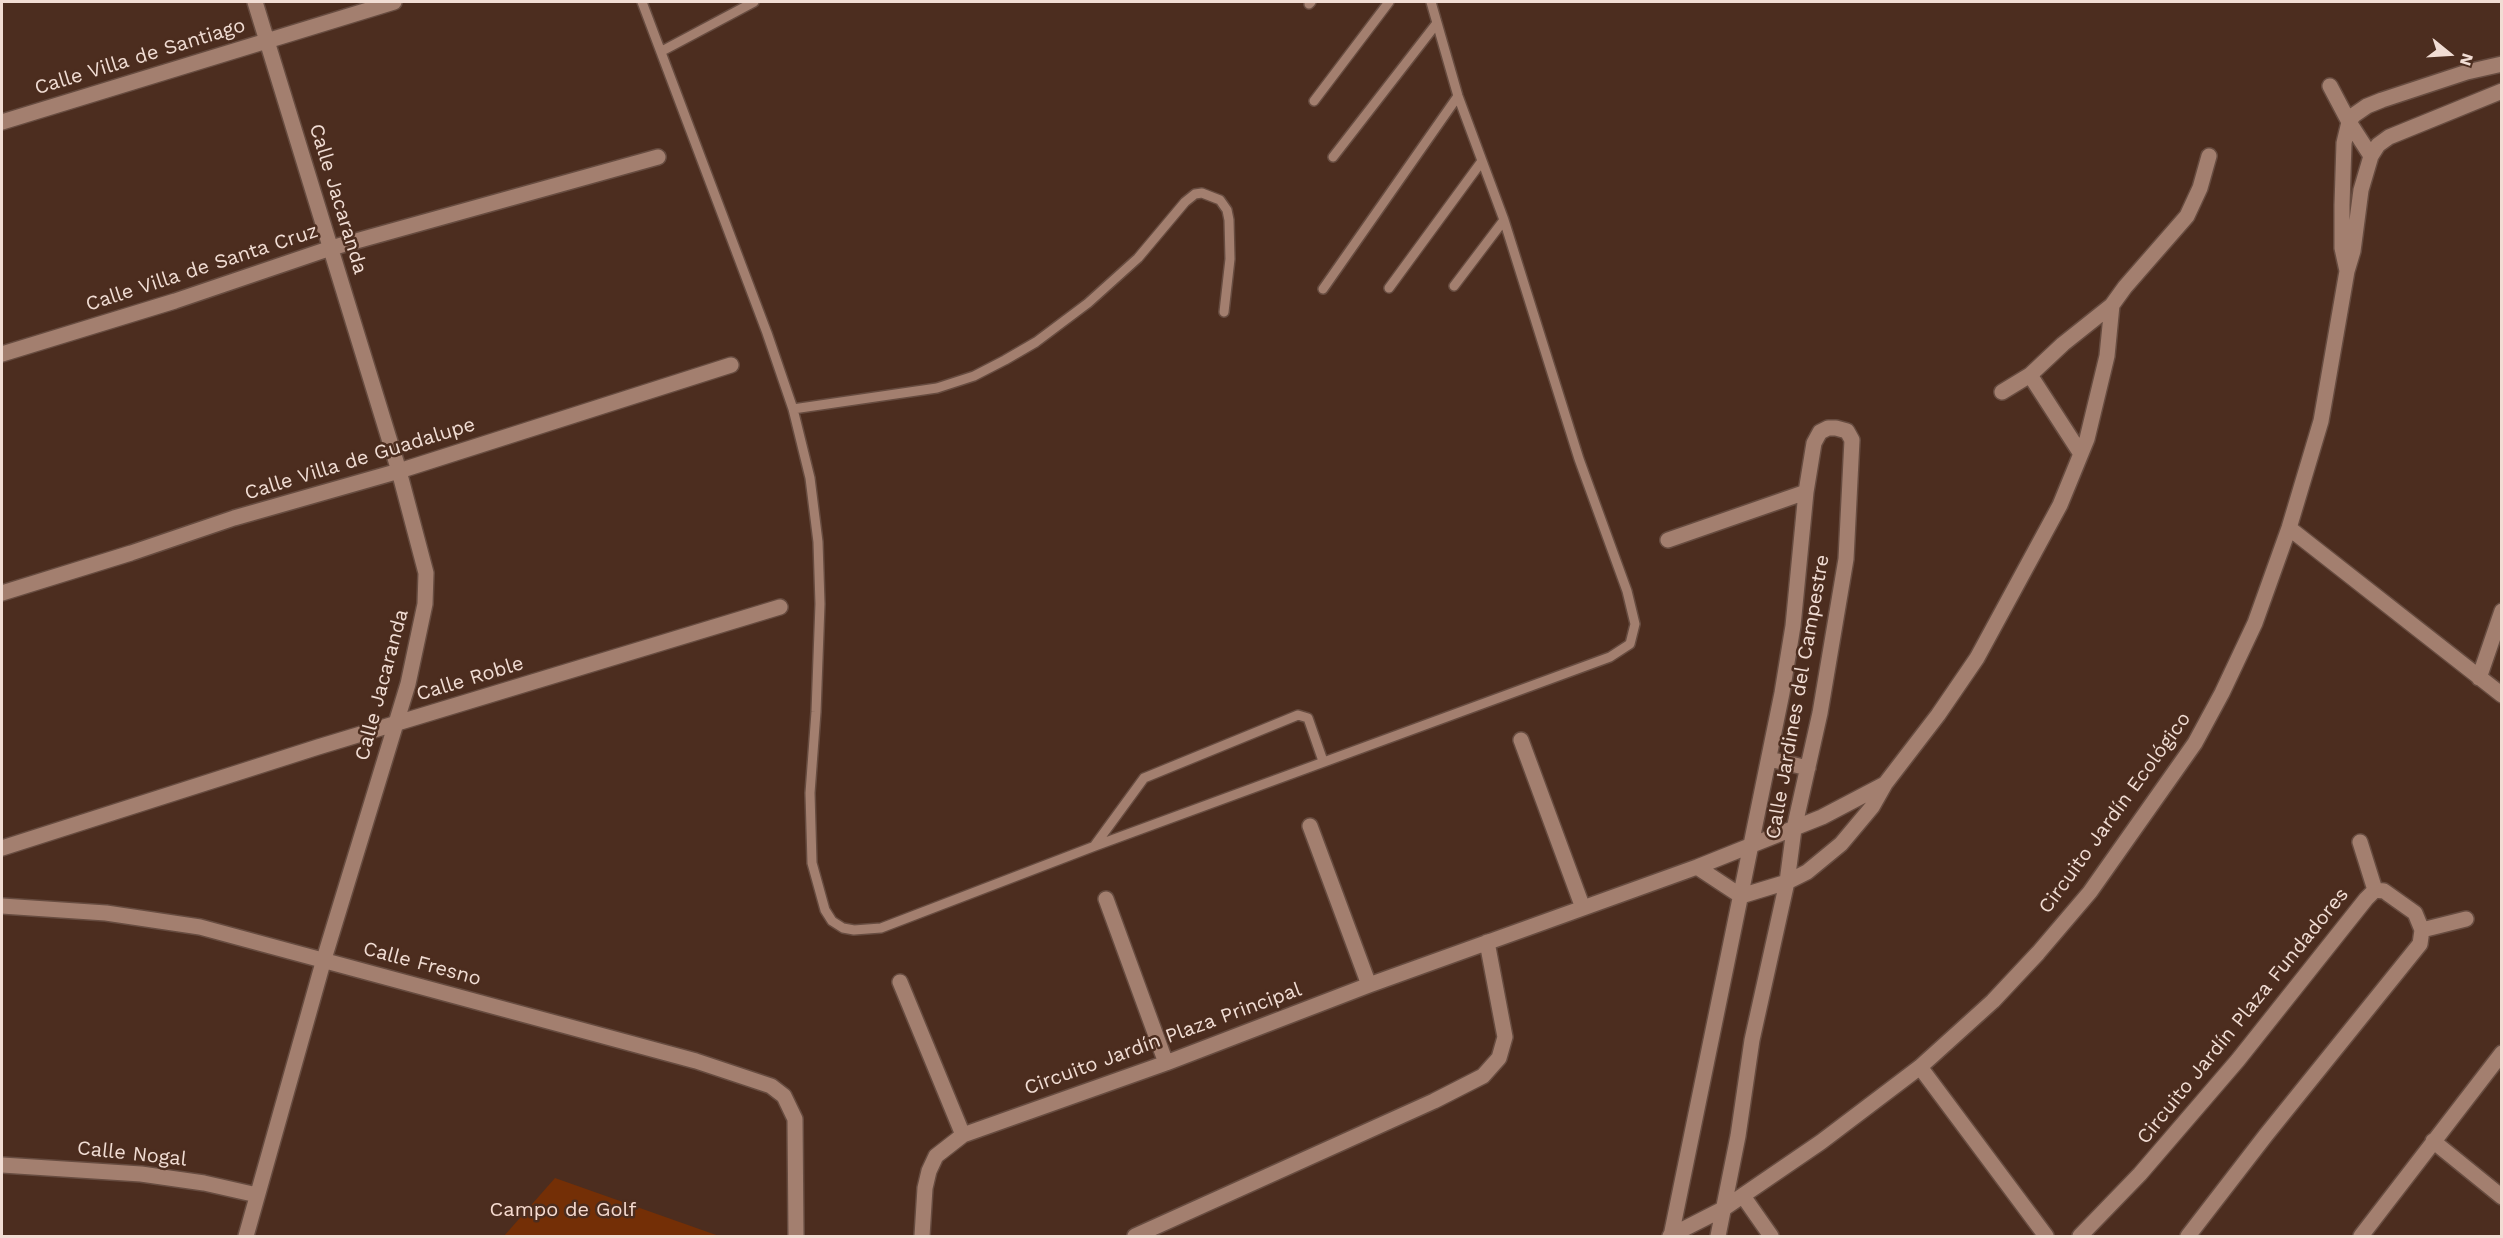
<!DOCTYPE html>
<html>
<head>
<meta charset="utf-8">
<style>
  body { margin:0 }
  #map { position:relative; width:2503px; height:1238px; overflow:hidden; background:#4c2d1f; font-family:"Work Sans",sans-serif }
  canvas { display:block }
  .frame { position:absolute; inset:0; border:3px solid #f1ddd4; pointer-events:none }
  .north { position:absolute; left:2419px; top:24px; width:60px; height:60px; -webkit-text-stroke:4px #4c2d1f; paint-order:stroke; rotate:108deg; font-size:16px; font-weight:700; line-height:24px; text-align:center; color:#f1ddd4 }
  .north::after { content:''; display:block; margin:auto; width:21px; height:27px; background:#f1ddd4; clip-path:polygon(50% 0,100% 100%,50% 72%,0 100%) }
</style>
</head>
<body>
<div id="map">
<canvas width="2503" height="1238"></canvas>
<div class="frame"></div>
<div class="north">N</div>
</div>
<script>
const context = document.querySelector('canvas').getContext('2d');
context.lineJoin = 'round';
function fill(path, color) {
  context.fillStyle = color;
  context.fill(path, 'evenodd');
}
function poly(rows) {
  const path = new Path2D();
  for (const r of rows) {
    path.moveTo(r[0], r[1]);
    for (let i = 2; i < r.length; i += 2) path.lineTo(r[i], r[i + 1]);
  }
  return path;
}
function stroke(path, color, width, dash) {
  context.strokeStyle = color;
  context.lineWidth = width;
  context.lineCap = dash ? 'butt' : 'round';
  context.setLineDash(dash || []);
  context.stroke(path);
}
function label(font, color, halo, rows, align = 'center') {
  context.font = font + ' "Work Sans",sans-serif';
  context.lineWidth = 5;
  context.setLineDash([]);
  context.textBaseline = 'middle';
  context.strokeStyle = halo;
  context.fillStyle = color;
  for (const [text, x, y, turn = 0] of rows) {
    context.save();
    context.translate(x, y);
    context.rotate((+turn || 0) * Math.PI / 180);
    context.textAlign = isNaN(turn) ? turn : align;
    if (halo) context.strokeText(text, 0, 0);
    context.fillText(text, 0, 0);
    context.restore();
  }
}
fill(poly([
  [555,1178,719,1236,504,1236]
]), '#742f06');
const lane = poly([
  [642,2,767,333,793,409,810,478,818,542,820,604,816,712,810,793,812,863,825,910,832,921,843,928,854,930,881,928,1095,846,1610,657,1630,644,1635,624,1627,591,1579,459,1504,220,1458,96,1431,2],
  [1309,4,1311,2],
  [662,51,754,2],
  [1314,101,1389,2],
  [1333,157,1437,23],
  [1454,286,1504,220],
  [1389,288,1482,161],
  [1323,289,1458,96],
  [793,409,937,388,974,376,1005,360,1036,342,1088,303,1138,258,1185,202,1195,194,1202,193,1220,200,1227,210,1229,220,1230,259,1224,312],
  [1095,845,1144,778,1298,715,1308,718,1323,761]
]);
const street = poly([
  [2330,86,2349,122,2371,156],
  [2,122,394,2],
  [2347,271,2342,248,2342,205,2344,143,2349,122,2354,115,2367,106,2382,100,2467,72,2502,64],
  [2,354,175,301,331,248,658,157],
  [2030,375,2081,454],
  [2002,392,2030,375,2063,344,2112,305,2125,287,2187,216,2200,188,2209,156],
  [2289,528,2502,695],
  [1668,540,1806,492],
  [2,593,131,553,234,518,399,471,731,365],
  [2479,678,2502,611],
  [1521,740,1583,908],
  [1769,759,1808,768],
  [1310,826,1369,985],
  [2360,842,2375,890],
  [2,848,318,747,780,607],
  [1697,867,1741,896,1787,882,1807,872,1841,844,1872,807,1885,784,1938,715,1977,658,2060,505,2087,439,2107,356,2112,305],
  [1106,899,1166,1063],
  [2,906,106,913,200,927,696,1061,771,1086,784,1096,795,1119,796,1236],
  [2422,930,2466,919],
  [900,982,963,1135],
  [1920,1067,2046,1236],
  [2433,1141,2502,1197],
  [2,1165,141,1174,204,1183,257,1195],
  [1743,1196,1771,1236],
  [246,1236,324,959,408,684,425,604,426,573,399,471,255,2],
  [922,1236,925,1188,929,1171,936,1156,963,1135,1166,1063,1369,985,1697,867,1822,817,1885,784],
  [1135,1236,1434,1101,1483,1076,1499,1058,1505,1037,1487,942],
  [1670,1236,1723,1209,1821,1142,1920,1067,1993,1001,2038,953,2090,892,2195,743,2222,693,2255,623,2289,528,2321,421,2347,271,2353,251,2361,190,2371,156,2378,145,2389,137,2502,91],
  [1671,1236,1782,693,1793,626,1806,492,1814,443,1820,432,1828,428,1836,428,1847,431,1852,440,1846,559,1820,713,1794,829,1787,882,1752,1040,1738,1136,1718,1236],
  [2080,1236,2140,1174,2238,1060,2366,899,2375,890,2384,891,2415,913,2422,930,2420,944,2266,1135,2188,1236],
  [2361,1236,2502,1053]
]);
stroke(lane, '#674c40', 12);
stroke(street, '#674c40', 18);
stroke(lane, '#a37f6f', 9);
stroke(street, '#a37f6f', 15);
label('20px', '#f1ddd4', '#4c2d1f', [
  ["Calle Villa de Santiago",140,57,-17],
  ["Calle Jacaranda",338,199,73],
  ["Calle Villa de Santa Cruz",202,268,-18],
  ["Calle Villa de Guadalupe",360,459,-17],
  ["Calle Roble",470,679,-17],
  ["Calle Jacaranda",382,685,-75],
  ["Calle Jardines del Campestre",1798,697,-80],
  ["Circuito Jardín Ecológico",2115,813,-54],
  ["Calle Fresno",422,964,15],
  ["Circuito Jardín Plaza Fundadores",2243,1016,-51],
  ["Circuito Jardín Plaza Principal",1163,1039,-20],
  ["Calle Nogal",132,1154,6]
]);
label('20px', '#f6dbd0', '#4c2d1f', [
  ["Campo de Golf",563,1210]
]);
</script>
</body>
</html>
